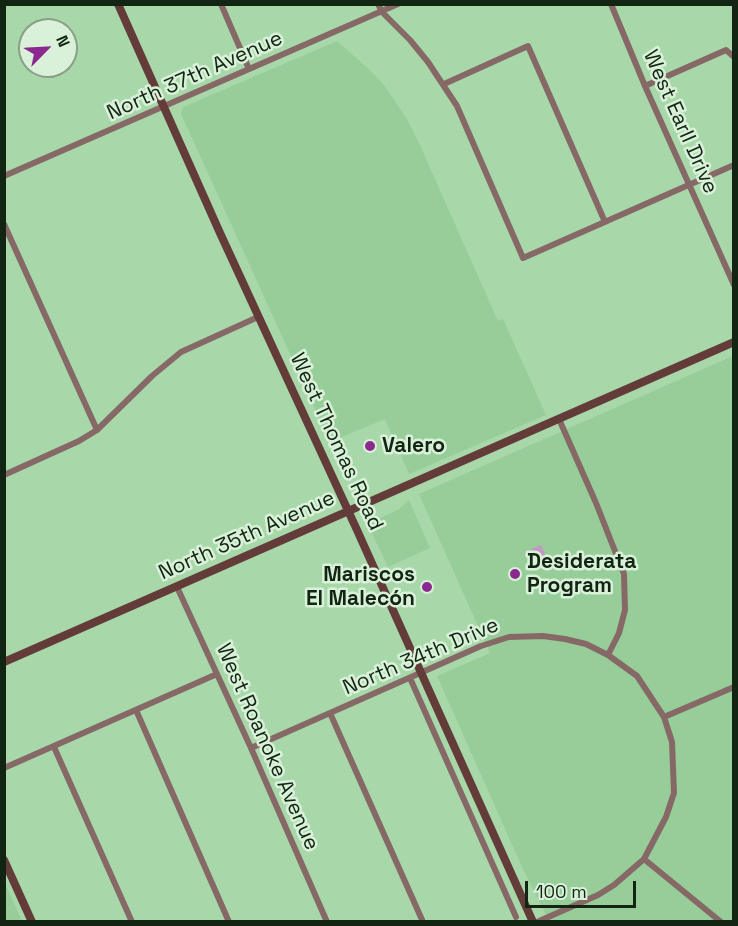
<!DOCTYPE html>
<html>
<head>
<meta charset="utf-8">
<style>
  body { margin:0 }
  #map { position:relative; width:738px; height:926px; overflow:hidden; background:#a8d8a9; font-family:"Space Grotesk",sans-serif }
  canvas { display:block }
  .frame { position:absolute; inset:0; border:6px solid #122513; pointer-events:none }
  .north { position:absolute; left:18px; top:18px; width:60px; height:60px; box-sizing:border-box; background:#d9f1d9; border:2px solid #899f8a; border-radius:50%; rotate:66deg; font-size:16px; font-weight:700; line-height:24px; text-align:center; color:#122513 }
  .north::after { content:''; display:block; margin:auto; width:21px; height:27px; background:#8b2991; clip-path:polygon(50% 0,100% 100%,50% 72%,0 100%) }
  .scale { position:absolute; left:525px; top:881px; width:111px; height:27px; box-sizing:border-box; border:3px solid #122513; border-top:0; padding-left:8px; font-size:18px; line-height:21px; white-space:nowrap; color:#122513; -webkit-text-stroke:4px #d9f1d9; paint-order:stroke }
</style>
</head>
<body>
<div id="map">
<canvas width="738" height="926"></canvas>
<div class="frame"></div>
<div class="north">N</div>
<div class="scale">100 m</div>
</div>
<script>
const context = document.querySelector('canvas').getContext('2d');
context.lineJoin = 'round';
function fill(path, color) {
  context.fillStyle = color;
  context.fill(path, 'evenodd');
}
function poly(rows) {
  const path = new Path2D();
  for (const r of rows) {
    path.moveTo(r[0], r[1]);
    for (let i = 2; i < r.length; i += 2) path.lineTo(r[i], r[i + 1]);
  }
  return path;
}
function stroke(path, color, width, dash) {
  context.strokeStyle = color;
  context.lineWidth = width;
  context.lineCap = dash ? 'butt' : 'round';
  context.setLineDash(dash || []);
  context.stroke(path);
}
function label(font, color, halo, rows, align = 'center') {
  context.font = font + ' "Space Grotesk",sans-serif';
  context.lineWidth = 5;
  context.setLineDash([]);
  context.textBaseline = 'middle';
  context.strokeStyle = halo;
  context.fillStyle = color;
  for (const [text, x, y, turn = 0] of rows) {
    context.save();
    context.translate(x, y);
    context.rotate((+turn || 0) * Math.PI / 180);
    context.textAlign = isNaN(turn) ? turn : align;
    if (halo) context.strokeText(text, 0, 0);
    context.fillText(text, 0, 0);
    context.restore();
  }
}
fill(poly([
  [337,41,372,72,384,85,407,119,419,143,498,321,503,319,546,415,409,474,385,419,330,442,181,114,183,107],
  [733,356,733,921,549,921,522,867,437,676,490,653,419,494],
  [409,500,430,548,388,567,371,531,372,522,399,509],
  [5,883,22,921,5,921]
]), '#97cd99');
fill(poly([
  [541,545,547,558,531,565,525,552]
]), '#c297c4');
stroke(poly([
  [221,4,249,69],
  [378,4,382,12,410,40,428,62,457,106,523,258,734,165],
  [611,4,645,86,734,285],
  [444,84,528,46,605,222],
  [645,86,726,50,734,57],
  [4,176,398,4],
  [4,224,97,430],
  [559,419,596,503,624,574,625,610,619,633,608,655],
  [4,475,79,441,97,430,152,376,181,352,258,317],
  [177,587,251,748,327,922],
  [410,678,516,917],
  [136,710,229,922],
  [330,713,423,922],
  [664,717,734,687],
  [54,747,132,922],
  [251,748,481,646,509,637,543,636,565,639,586,644,608,655,637,676,664,717,672,742,674,793,666,817,644,859,614,885,598,895,537,922],
  [4,768,217,674],
  [644,859,721,922]
]), '#866966', 6);
stroke(poly([
  [118,4,220,233,357,530,533,922],
  [4,662,734,342],
  [4,860,32,922]
]), '#633c39', 8);
for (const [x, y, r, color] of [
  [370,446,6,"#8b2991"],
  [515,574,6,"#8b2991"],
  [427,587,6,"#8b2991"]
]) {
  const dot = new Path2D();
  dot.arc(x, y, r, 0, 2 * Math.PI);
  context.fillStyle = color;
  context.fill(dot);
  stroke(dot, '#d9f1d9', 2);
}
label('21px', '#122513', '#d9f1d9', [
  ["North 37th Avenue",195,76,-24],
  ["West Earll Drive",680,122,66],
  ["West Thomas Road",336,442,65],
  ["North 35th Avenue",247,536,-24],
  ["North 34th Drive",421,657,-23],
  ["West Roanoke Avenue",267,747,66]
]);
label('bold 21px', '#122513', '#d9f1d9', [
  ["Valero",382,446],
  ["Desiderata",527,562],
  ["Program",527,586],
  ["Mariscos",415,575,"right"],
  ["El Malecón",415,599,"right"]
], 'left');
</script>
</body>
</html>
